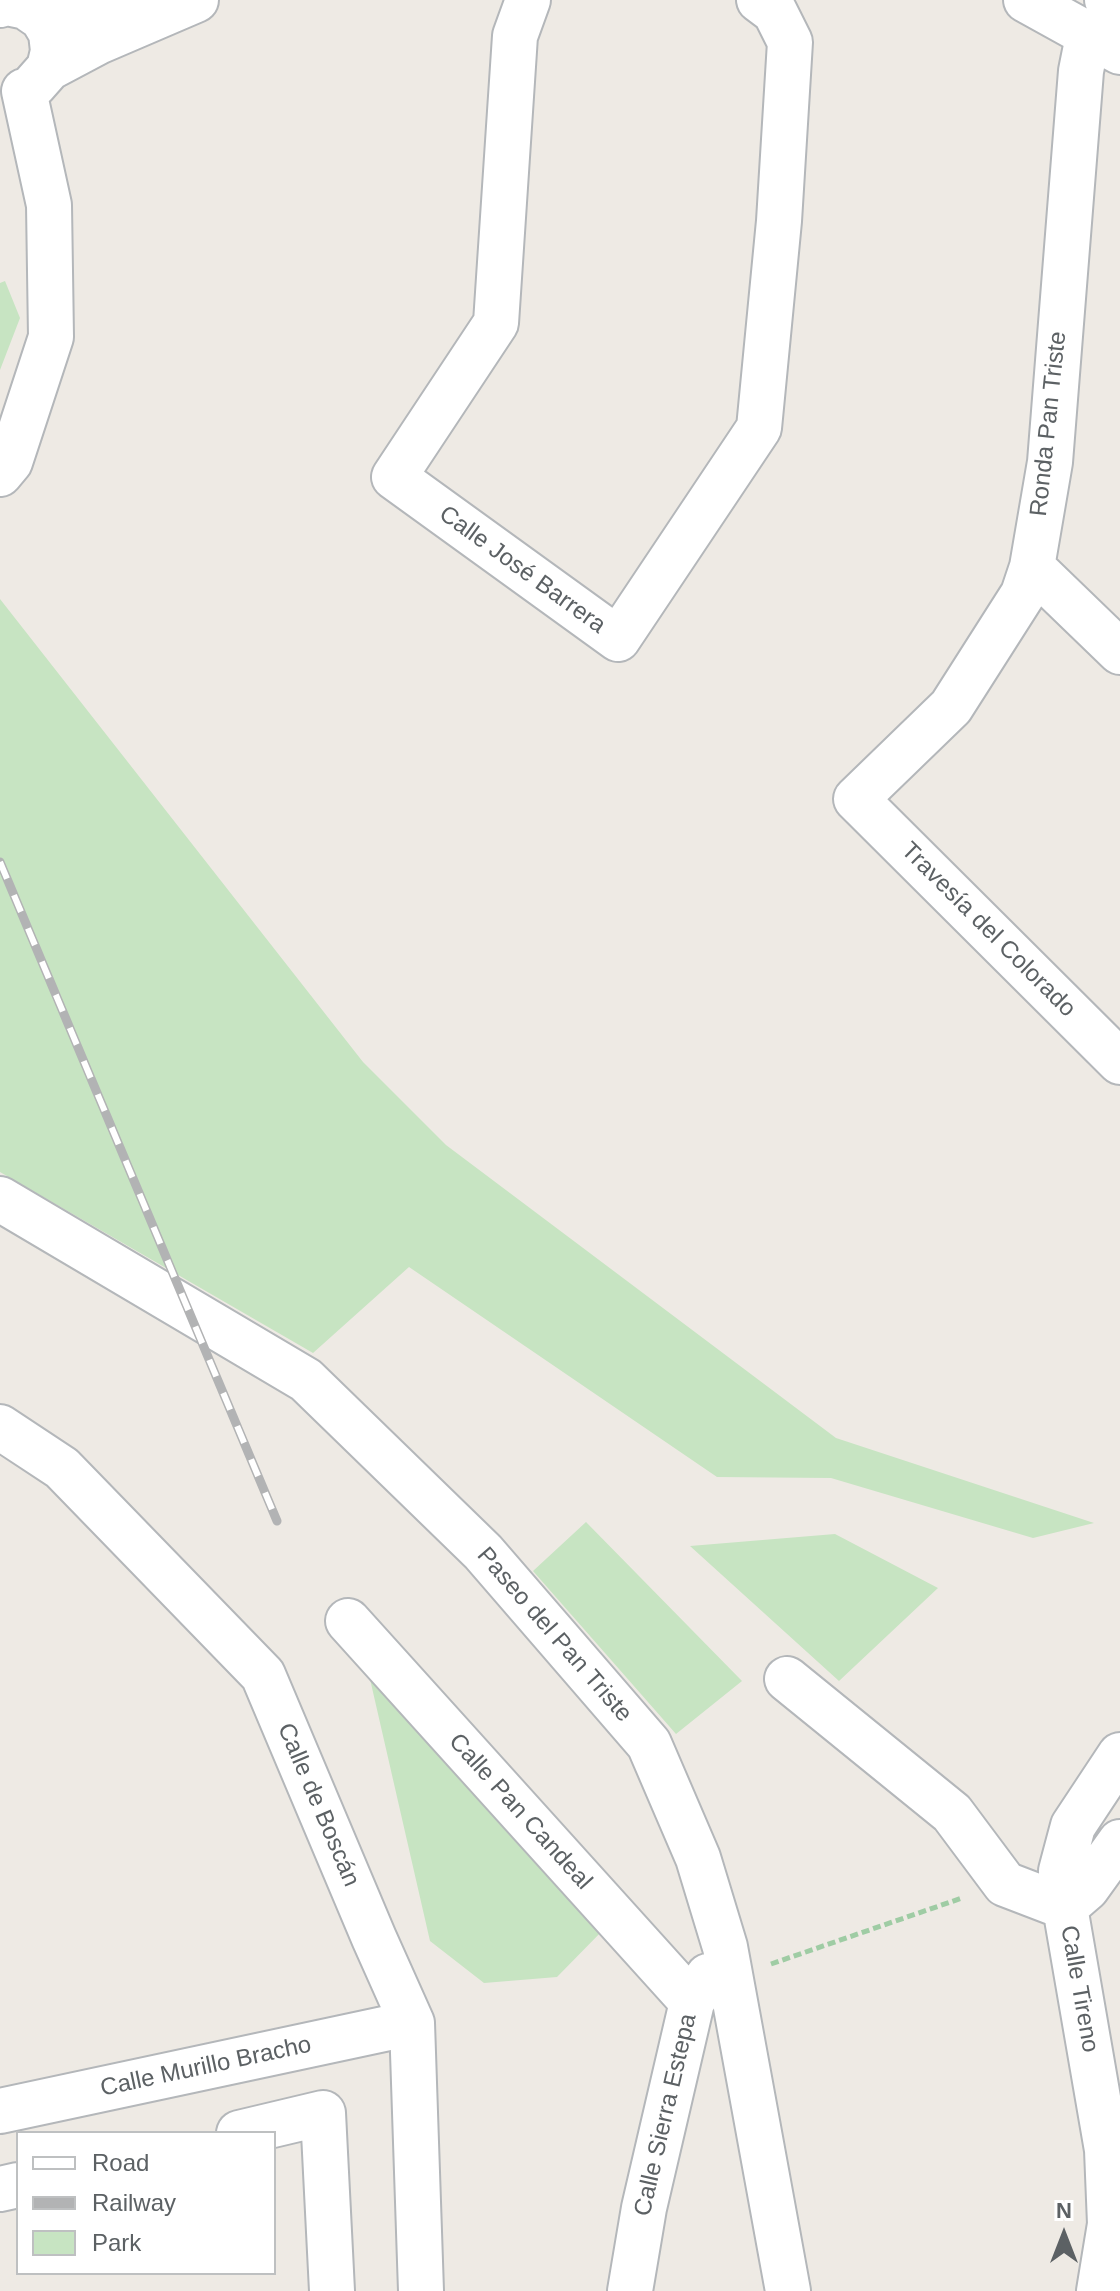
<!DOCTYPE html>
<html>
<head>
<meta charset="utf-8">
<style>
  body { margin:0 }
  #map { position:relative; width:1120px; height:2291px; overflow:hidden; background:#eeeae4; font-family:Arial,sans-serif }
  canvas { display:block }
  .legend { position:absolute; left:16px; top:2131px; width:260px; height:144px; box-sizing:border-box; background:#fff; border:2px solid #bec0c1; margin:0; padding:10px 14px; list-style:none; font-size:24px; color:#5c6164 }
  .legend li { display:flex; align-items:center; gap:16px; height:40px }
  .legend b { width:40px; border:2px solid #bec0c1 }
  .north { position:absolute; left:1024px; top:2195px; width:80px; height:80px; -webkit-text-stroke:6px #fff; paint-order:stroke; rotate:0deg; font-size:22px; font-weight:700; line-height:32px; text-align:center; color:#5c6164 }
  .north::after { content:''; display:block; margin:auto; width:28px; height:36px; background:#5c6164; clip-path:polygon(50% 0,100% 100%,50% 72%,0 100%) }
</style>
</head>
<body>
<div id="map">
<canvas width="1120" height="2291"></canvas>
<ul class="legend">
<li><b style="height:10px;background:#fff"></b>Road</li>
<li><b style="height:10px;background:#b2b3b4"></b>Railway</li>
<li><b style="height:22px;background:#c7e4c2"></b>Park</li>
</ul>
<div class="north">N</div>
</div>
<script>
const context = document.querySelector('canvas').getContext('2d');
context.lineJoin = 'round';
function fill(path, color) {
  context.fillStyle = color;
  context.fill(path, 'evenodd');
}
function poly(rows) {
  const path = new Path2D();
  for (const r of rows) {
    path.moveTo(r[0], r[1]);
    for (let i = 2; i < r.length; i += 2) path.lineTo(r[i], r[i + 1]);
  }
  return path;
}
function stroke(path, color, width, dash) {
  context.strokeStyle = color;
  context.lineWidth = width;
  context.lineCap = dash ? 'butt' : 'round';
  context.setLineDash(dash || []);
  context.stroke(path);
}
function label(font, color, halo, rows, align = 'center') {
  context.font = font + ' Arial,sans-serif';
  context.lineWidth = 6;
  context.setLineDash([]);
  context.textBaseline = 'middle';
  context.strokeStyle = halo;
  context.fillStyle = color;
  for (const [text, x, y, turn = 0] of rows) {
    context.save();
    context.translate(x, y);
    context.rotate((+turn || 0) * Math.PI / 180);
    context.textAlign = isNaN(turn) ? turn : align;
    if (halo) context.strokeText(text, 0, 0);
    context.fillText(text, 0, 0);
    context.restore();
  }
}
fill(poly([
  [5,281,20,318,0,370,0,283],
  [0,599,363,1062,446,1145,836,1438,1094,1523,1033,1538,831,1478,717,1477,409,1267,313,1353,0,1172],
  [586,1522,742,1681,676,1734,533,1571],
  [835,1534,938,1588,839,1681,690,1546],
  [370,1679,607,1926,557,1977,484,1983,430,1941]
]), '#c7e4c2');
const minor = poly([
  [528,0,515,36,496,323,394,477,618,639,759,428,779,221,790,42,775,12,759,0],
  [1026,0,1120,52],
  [1107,0,1120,7],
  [0,5,7,3,26,7,42,18,51,33,53,51,49,68,34,85],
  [42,18,94,13,124,0],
  [1088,36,1081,71,1050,462,1032,567,1023,594,951,707,856,799,1120,1062],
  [49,68,98,42,196,0],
  [0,474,10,462,51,337,49,205,24,91],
  [1032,567,1120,652],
  [0,1199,306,1380,483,1552,649,1744,698,1858,725,1947,788,2291],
  [0,1427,62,1468,263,1675,374,1938,412,2023,421,2291],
  [348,1621,692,2002],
  [787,1679,952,1813,1005,1884,1065,1907],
  [1065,1907,1087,1888,1120,1842],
  [0,2111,412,2023],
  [239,2133,323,2113,332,2291],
  [0,2189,18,2185],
  [630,2291,644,2208,692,2002,708,1976],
  [1099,2291,1110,2224,1107,2150,1065,1907,1061,1871,1073,1826,1120,1755]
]);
stroke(minor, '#b4b7ba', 48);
stroke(poly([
  [771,1964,962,1898]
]), '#9fcca4', 5, [8, 4]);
stroke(minor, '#fff', 44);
const rail = poly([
  [0,862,277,1521]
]);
stroke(rail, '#b2b3b4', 9);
stroke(rail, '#fff', 6, [18]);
label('24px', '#5c6164', '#fff', [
  ["Ronda Pan Triste",1049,424,-84],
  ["Calle José Barrera",522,570,36],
  ["Travesía del Colorado",988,930,45],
  ["Paseo del Pan Triste",554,1635,49],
  ["Calle de Boscán",318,1805,67],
  ["Calle Pan Candeal",520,1812,48],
  ["Calle Tireno",1079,1989,80],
  ["Calle Murillo Bracho",206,2067,-12],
  ["Calle Sierra Estepa",666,2115,-77]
]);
</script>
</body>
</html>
